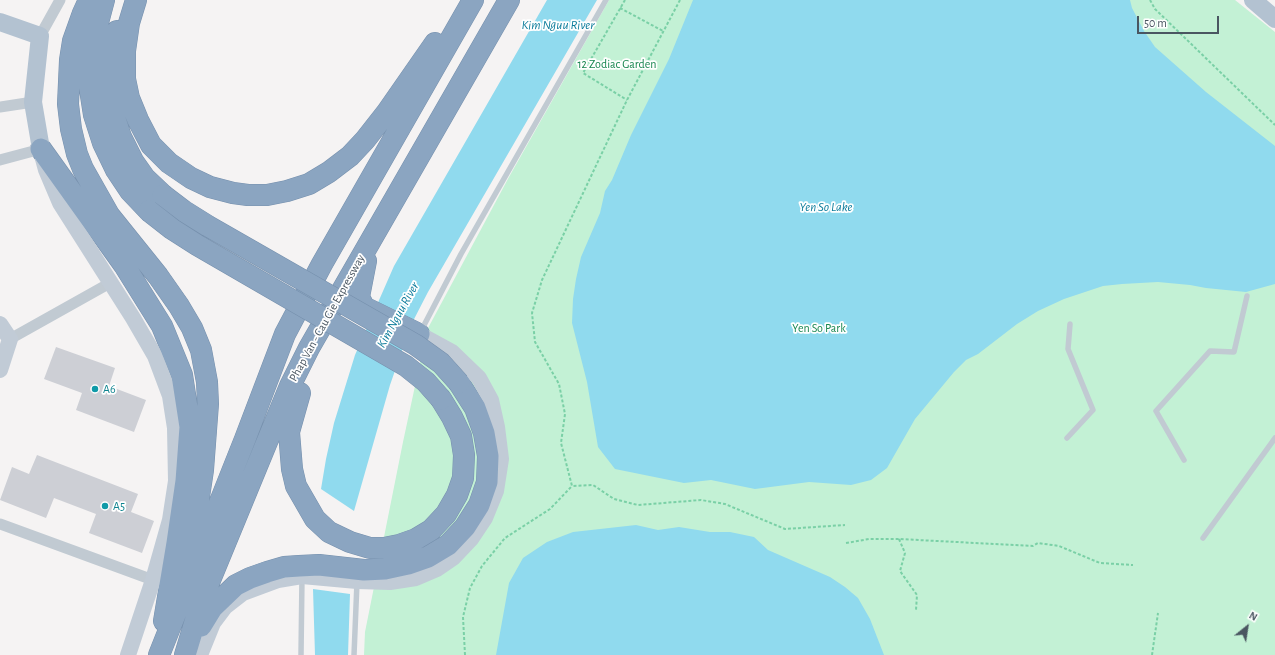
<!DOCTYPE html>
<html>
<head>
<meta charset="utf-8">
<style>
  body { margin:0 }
  #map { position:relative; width:1275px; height:655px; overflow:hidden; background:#f5f3f3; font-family:"Alegreya Sans",sans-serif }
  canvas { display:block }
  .north { position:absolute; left:1227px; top:607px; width:40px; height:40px; -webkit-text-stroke:3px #fff; paint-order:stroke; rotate:30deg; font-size:11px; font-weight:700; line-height:16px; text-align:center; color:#4a5661 }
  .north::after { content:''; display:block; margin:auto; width:14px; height:18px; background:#4a5661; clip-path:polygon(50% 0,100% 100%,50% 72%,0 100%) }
  .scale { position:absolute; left:1137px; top:16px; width:82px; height:18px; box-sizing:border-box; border:2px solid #4a5661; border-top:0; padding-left:5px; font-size:12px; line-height:14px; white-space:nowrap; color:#4a5661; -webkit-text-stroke:3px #fff; paint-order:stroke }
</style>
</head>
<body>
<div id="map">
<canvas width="1275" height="655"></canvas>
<div class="north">N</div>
<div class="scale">50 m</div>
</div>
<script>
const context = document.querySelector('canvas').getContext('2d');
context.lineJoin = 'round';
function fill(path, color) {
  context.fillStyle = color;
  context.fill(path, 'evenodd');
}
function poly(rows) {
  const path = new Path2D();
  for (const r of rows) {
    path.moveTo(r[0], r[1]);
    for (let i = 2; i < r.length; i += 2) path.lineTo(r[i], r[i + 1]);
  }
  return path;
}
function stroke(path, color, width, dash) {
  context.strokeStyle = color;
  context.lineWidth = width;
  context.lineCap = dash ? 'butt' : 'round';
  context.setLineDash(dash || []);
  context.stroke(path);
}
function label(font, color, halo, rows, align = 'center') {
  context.font = font + ' "Alegreya Sans",sans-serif';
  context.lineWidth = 3.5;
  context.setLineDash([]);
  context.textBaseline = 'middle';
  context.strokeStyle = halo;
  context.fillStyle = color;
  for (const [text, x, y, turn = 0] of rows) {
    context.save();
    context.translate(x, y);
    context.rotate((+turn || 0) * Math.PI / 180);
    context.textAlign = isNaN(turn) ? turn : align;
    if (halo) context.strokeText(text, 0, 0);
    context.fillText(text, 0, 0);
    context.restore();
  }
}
fill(poly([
  [609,0,1235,0,1275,32,1275,655,364,655,365,632,403,442,427,330,509,177]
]), '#c3f1d5');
fill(poly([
  [547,0,597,0,428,292,411,325,390,385,354,511,321,489,326,459,334,423,355,355,394,266],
  [693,0,1130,0,1132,8,1144,31,1155,47,1206,92,1275,146,1275,284,1246,292,1206,288,1190,285,1158,282,1122,284,1103,286,1064,299,1038,311,1017,324,978,354,966,360,954,372,915,419,887,468,871,480,851,485,809,482,755,489,711,480,684,483,615,469,598,447,587,382,572,323,573,299,576,279,581,257,600,213,605,191,612,180,631,135,669,59],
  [636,525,658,530,679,527,710,532,730,532,754,537,768,550,830,577,845,587,858,598,870,619,884,655,496,655,509,583,523,558,547,542,573,532],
  [313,589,350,594,348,655,315,655]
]), '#90daee');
fill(poly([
  [56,347,115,368,109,386,146,400,134,432,76,410,82,393,44,379],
  [37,455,138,494,131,512,154,521,142,553,89,533,96,514,54,498,46,518,0,500,12,467,29,474]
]), '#cdcfd5');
const highway = poly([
  [89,0,83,13,73,41,70,60,68,104,71,129,77,154,83,169,109,215,158,276,179,306,192,328,201,350,207,382,208,404,203,470,197,510,181,569],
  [104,0,95,34,91,57,89,83,94,115,103,143,116,170,130,191,149,211],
  [136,0,129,23,125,51,125,79,129,98,138,120,151,145,169,163,191,178,210,187,233,193,248,195,267,195,287,191,309,184,329,172,350,156,365,140,387,112,435,43],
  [117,31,109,63,109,84,113,113,121,137,133,161,145,178,163,195],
  [41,149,124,265,162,326,182,375,190,427,186,481,177,543,164,621],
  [366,261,359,297,364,307,419,334],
  [300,393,289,432,292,469,296,486,315,519,329,532,350,542,370,548,384,548,399,545,416,539,431,530,446,514,457,495,463,478,464,455,461,436,452,417,441,399],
  [201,626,212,608,236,585,250,578,267,572,284,567,299,566,319,565,364,570,385,569,408,564,428,557,448,545,465,527,479,505,487,482,488,456,484,433,475,408,459,383],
  [159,655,245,439,285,334,322,264,473,0],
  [185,655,201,602,290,386,309,348,509,0]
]);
stroke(highway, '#7690ad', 22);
stroke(poly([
  [625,0,583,73,627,100],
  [680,0,627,100,542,280,532,313,535,342,559,384,565,414,561,443,572,486,593,485,614,499,638,505,701,500,725,504,785,529,845,525],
  [1150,0,1155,9,1275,125],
  [620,8,663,31],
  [899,539,905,553,900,571,917,595,916,610],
  [846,543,869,539,899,539,1033,546,1038,543,1059,546,1100,563,1133,565],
  [465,655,463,617,470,588,482,566,505,538,550,509,572,486],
  [1152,655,1158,613]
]), '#7ad0a6', 2, [3, 2]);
stroke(poly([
  [421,331,461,254,606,0],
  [1067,438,1093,410,1068,349,1070,324],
  [1184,460,1156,411,1210,351,1234,352,1247,296],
  [1203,538,1275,438],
  [301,655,302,577],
  [354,655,357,582]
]), '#c1cad2', 5.5);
stroke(poly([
  [40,36,60,0],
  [0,107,33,102],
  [0,160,41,149],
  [10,339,110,283],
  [0,524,153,580]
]), '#c1cad2', 11);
stroke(poly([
  [43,159,46,170,60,203,133,318,155,356,170,396,175,428,176,481,170,520,153,580,128,655],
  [0,324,10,339,0,370],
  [200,655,213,623,225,607,243,593,278,580,302,576,357,581,390,582,416,578,437,569,453,558,471,539,485,518,496,491,501,459,497,427,491,400,479,378,452,352,419,334]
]), '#c1cbd6', 16);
stroke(poly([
  [1253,0,1275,19],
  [0,22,40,36,33,102,41,149]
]), '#b3c2d1', 18);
stroke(highway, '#8ba5c1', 21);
const highwayBridge = poly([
  [163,195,184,211,208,226,416,345,441,363,459,383],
  [149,211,172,229,197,245,406,366,426,382,441,399]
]);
stroke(highwayBridge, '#7690ad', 22, []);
stroke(highwayBridge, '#8ba5c1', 21);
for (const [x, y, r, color] of [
  [95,389,4,"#0f9aa8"],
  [105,506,4,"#0f9aa8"]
]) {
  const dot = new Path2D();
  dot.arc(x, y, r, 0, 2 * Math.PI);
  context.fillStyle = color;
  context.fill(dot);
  stroke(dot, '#fff', 1.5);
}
label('12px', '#17864f', '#fff', [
  ["12 Zodiac Garden",617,64],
  ["Yen So Park",819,328]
]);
label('12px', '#4a5661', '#fff', [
  ["Phap Van - Cau Gie Expressway",327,318,-61]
]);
label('12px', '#0d838f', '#fff', [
  ["A6",103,389],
  ["A5",113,506]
], 'left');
label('italic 13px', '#0c7c9b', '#fff', [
  ["Kim Nguu River",558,25],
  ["Yen So Lake",826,207],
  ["Kim Nguu River",398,315,-61]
]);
</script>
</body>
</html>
